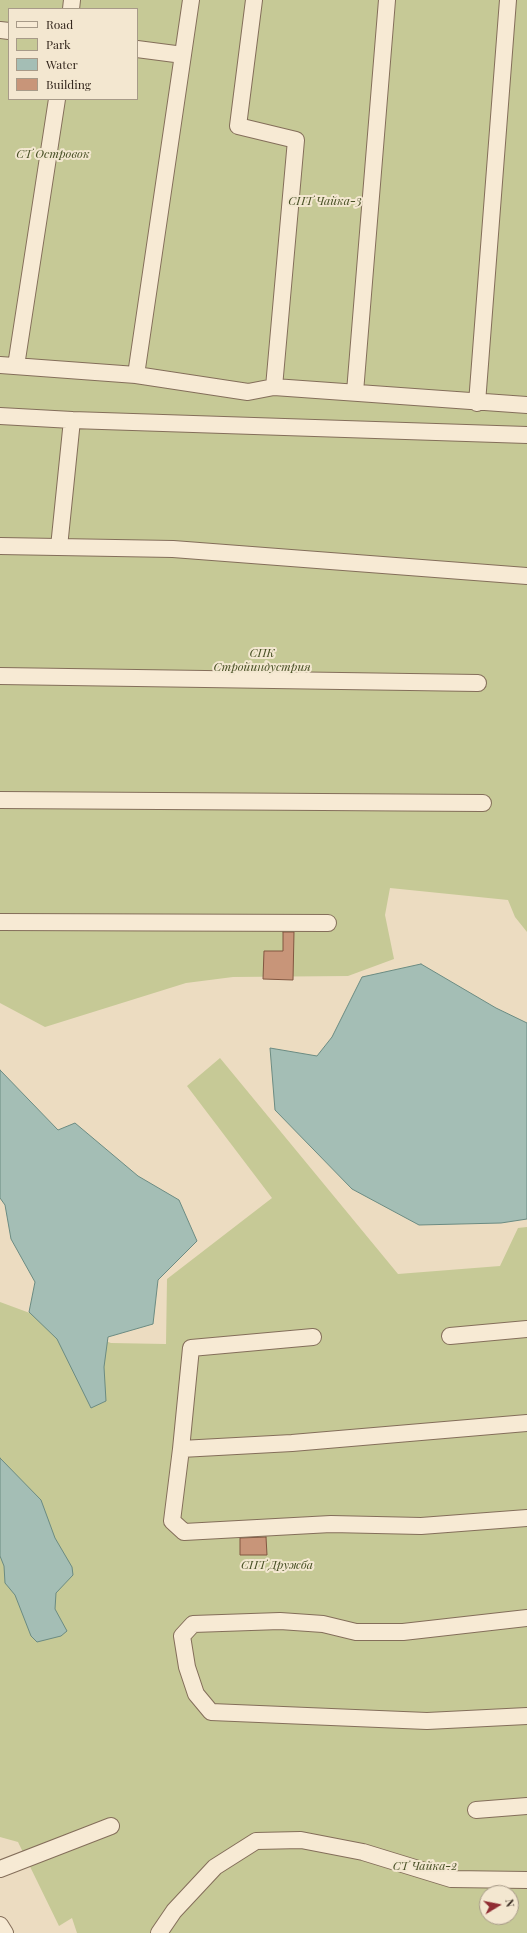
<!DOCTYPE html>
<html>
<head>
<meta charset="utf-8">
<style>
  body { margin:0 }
  #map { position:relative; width:527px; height:1933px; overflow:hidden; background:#ecdcc1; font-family:"Playfair Display",serif }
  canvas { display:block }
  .legend { position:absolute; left:8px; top:8px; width:130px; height:92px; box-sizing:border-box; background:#f3e7d0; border:1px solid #a79a88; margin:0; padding:5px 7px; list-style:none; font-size:12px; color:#34271d }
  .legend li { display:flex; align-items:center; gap:8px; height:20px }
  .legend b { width:20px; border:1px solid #a79a88 }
  .north { position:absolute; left:479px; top:1885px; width:40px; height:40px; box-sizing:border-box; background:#f3e7d0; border:1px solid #a79a88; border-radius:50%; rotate:80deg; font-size:11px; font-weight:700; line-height:16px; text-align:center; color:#34271d }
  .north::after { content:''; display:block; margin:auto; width:14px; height:18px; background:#902d33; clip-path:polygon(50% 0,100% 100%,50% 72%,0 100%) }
</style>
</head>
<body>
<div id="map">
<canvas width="527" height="1933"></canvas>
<ul class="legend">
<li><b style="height:5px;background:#f7ead4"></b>Road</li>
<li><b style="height:11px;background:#c6c996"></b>Park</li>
<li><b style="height:11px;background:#a4beb5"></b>Water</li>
<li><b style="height:11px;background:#c89579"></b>Building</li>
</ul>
<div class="north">N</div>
</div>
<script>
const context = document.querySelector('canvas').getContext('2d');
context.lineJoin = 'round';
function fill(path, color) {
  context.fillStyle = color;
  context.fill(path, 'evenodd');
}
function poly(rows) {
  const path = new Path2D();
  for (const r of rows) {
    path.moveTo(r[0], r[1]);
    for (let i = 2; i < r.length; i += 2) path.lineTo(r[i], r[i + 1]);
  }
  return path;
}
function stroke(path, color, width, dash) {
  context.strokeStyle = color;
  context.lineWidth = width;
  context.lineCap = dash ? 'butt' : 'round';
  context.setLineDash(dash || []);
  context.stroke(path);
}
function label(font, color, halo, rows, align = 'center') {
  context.font = font + ' "Playfair Display",serif';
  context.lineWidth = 4;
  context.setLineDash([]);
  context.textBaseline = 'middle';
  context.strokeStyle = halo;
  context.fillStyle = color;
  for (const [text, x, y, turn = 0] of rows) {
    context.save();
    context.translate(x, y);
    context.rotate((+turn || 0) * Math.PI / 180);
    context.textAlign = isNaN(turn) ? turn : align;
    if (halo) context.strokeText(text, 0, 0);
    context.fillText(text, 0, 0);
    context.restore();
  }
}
fill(poly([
  [0,0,527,0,527,932,515,917,508,900,390,888,385,915,394,959,348,976,233,977,186,983,45,1027,0,1003],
  [9,9,137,9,137,99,9,99],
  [220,1058,398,1274,500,1266,518,1228,527,1227,527,1933,77,1933,72,1918,59,1926,18,1842,0,1837,0,1302,111,1343,166,1344,167,1279,272,1198,187,1086],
  [487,1893,511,1893,511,1917,487,1917]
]), '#c6c996');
const water = poly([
  [421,964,496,1008,527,1023,527,1219,501,1223,419,1225,352,1189,275,1110,270,1048,317,1056,332,1037,362,977,421,964],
  [0,1070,58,1130,75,1123,138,1176,179,1200,197,1241,158,1280,153,1324,108,1337,104,1367,106,1401,91,1408,57,1339,29,1312,35,1282,11,1239,5,1205,0,1198,0,1070],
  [0,1458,41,1500,55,1538,72,1567,73,1575,56,1593,55,1609,67,1631,61,1636,37,1642,31,1636,15,1595,5,1583,4,1566,0,1556,0,1458]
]);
fill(water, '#a4beb5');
stroke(water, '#6b8b82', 1);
const building = poly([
  [283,932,294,932,293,980,263,979,264,951,283,951,283,932],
  [266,1537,267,1555,240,1555,240,1538,266,1537]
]);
fill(building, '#c89579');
stroke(building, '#825741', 1);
const minor = poly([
  [254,0,238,126,296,140,274,387],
  [71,9,72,0],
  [0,30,9,31],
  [137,49,183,55],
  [0,365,136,375,248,392,274,387,527,405],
  [16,366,57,99],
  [136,375,191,0],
  [355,392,387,0],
  [477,403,508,0],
  [0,416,72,420,59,547],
  [72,420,527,435],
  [0,546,173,549,527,576],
  [0,676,478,683],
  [0,800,483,803],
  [0,922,328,923],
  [450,1336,527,1329],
  [313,1337,191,1348,181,1449,292,1443,527,1423],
  [181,1449,172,1521,184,1532,331,1524,421,1526,527,1518],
  [527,1618,403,1632,356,1632,323,1624,280,1621,193,1624,182,1636,187,1667,196,1694,211,1712,427,1721,527,1716],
  [476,1810,527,1806],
  [0,1869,111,1826],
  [0,1925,5,1933],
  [159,1933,174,1911,215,1867,256,1841,301,1840,363,1852,451,1879,527,1880]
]);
stroke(minor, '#846e5a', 18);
stroke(minor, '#f7ead4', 16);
label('italic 12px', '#485025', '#f3e7d0', [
  ["СТ Островок",53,154],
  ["СНТ Чайка-3",325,201],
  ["СПК",262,653],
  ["Стройиндустрия",262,667],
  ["СНТ Дружба",277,1565],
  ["СТ Чайка-2",425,1866]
]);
</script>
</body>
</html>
